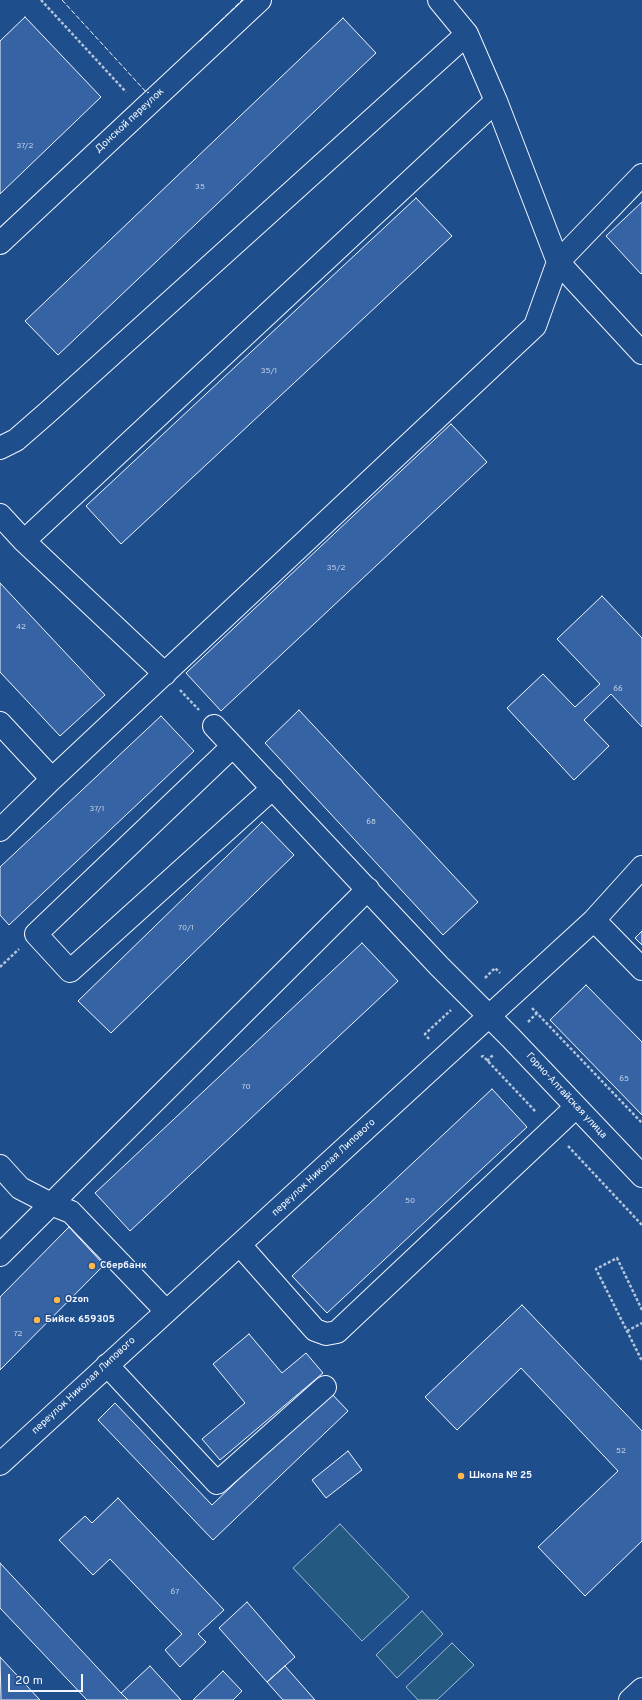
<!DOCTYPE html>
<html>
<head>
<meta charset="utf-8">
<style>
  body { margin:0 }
  #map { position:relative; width:642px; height:1700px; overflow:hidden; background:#1f4e8c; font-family:Overpass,sans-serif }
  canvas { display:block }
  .scale { position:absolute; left:8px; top:1674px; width:75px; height:18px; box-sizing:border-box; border:2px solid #f2f6ff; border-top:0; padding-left:5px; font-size:12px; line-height:14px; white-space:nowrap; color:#f2f6ff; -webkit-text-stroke:3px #1f4e8c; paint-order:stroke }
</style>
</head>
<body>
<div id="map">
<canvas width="642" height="1700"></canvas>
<div class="scale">20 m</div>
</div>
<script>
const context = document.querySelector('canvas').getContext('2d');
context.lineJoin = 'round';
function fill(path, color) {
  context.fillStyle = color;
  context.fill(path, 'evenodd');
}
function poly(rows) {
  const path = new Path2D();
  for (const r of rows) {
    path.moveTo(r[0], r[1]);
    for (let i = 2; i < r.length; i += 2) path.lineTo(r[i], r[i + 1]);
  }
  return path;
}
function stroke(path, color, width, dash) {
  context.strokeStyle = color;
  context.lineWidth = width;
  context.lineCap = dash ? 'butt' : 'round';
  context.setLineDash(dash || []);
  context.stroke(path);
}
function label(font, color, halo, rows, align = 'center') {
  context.font = font + ' Overpass,sans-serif';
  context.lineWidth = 3;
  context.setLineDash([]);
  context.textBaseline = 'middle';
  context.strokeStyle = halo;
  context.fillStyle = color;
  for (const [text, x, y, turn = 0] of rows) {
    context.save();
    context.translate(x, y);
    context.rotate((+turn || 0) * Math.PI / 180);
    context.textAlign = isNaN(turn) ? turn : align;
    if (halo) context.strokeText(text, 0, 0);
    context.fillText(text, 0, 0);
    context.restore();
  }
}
const green = poly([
  [340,1524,409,1597,362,1641,293,1568,340,1524],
  [422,1611,443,1634,397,1678,376,1655,422,1611],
  [452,1643,474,1665,437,1700,418,1700,406,1687,452,1643]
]);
fill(green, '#245a82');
stroke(green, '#a8bbd7', 1);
const building = poly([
  [25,17,101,97,0,194,0,41,25,17],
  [343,18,376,53,58,355,25,321,343,18],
  [416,198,452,236,121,544,86,506,416,198],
  [642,202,642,273,641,274,606,236,642,202],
  [451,424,487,462,221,711,186,673,451,424],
  [0,583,105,695,60,736,0,672,0,583],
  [602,596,642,638,642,727,611,694,584,720,609,746,574,780,507,708,543,674,575,707,600,684,557,639,602,596],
  [299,710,478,902,443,935,265,743,299,710],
  [161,716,194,751,9,925,0,915,0,867,161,716],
  [262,822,294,855,111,1033,78,1001,262,822],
  [642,931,642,945,635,938,642,931],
  [362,943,398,981,130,1231,95,1193,362,943],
  [586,985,642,1042,642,1115,550,1020,586,985],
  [492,1089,527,1127,327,1313,292,1276,492,1089],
  [69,1227,104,1265,0,1370,0,1297,69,1227],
  [522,1305,642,1431,642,1541,585,1596,538,1547,618,1471,521,1368,457,1430,425,1397,522,1305],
  [249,1334,282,1373,306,1353,323,1373,220,1460,202,1439,245,1403,213,1364,249,1334],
  [330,1392,348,1411,213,1540,98,1420,115,1403,212,1505,330,1392],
  [348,1451,362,1470,326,1498,312,1480,348,1451],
  [118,1498,224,1610,198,1634,206,1642,180,1667,165,1650,182,1634,110,1559,93,1575,59,1540,85,1516,92,1523,118,1498],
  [0,1563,121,1693,128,1700,87,1700,0,1608,0,1563],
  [247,1602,295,1657,267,1682,219,1628,247,1602],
  [0,1657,40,1700,1,1700,0,1657],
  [150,1666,181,1700,128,1700,121,1693,150,1666],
  [285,1666,315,1700,283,1700,267,1682,285,1666],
  [223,1671,242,1691,233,1700,193,1700,223,1671]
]);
fill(building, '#3563a3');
stroke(building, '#f2f6ff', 1);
const minor = poly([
  [642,175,558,262,642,353],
  [0,243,260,0],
  [0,448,16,440,47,413,467,34,439,0],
  [0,515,24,541,165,674],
  [24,541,496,101],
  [0,723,52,779],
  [214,726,439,966,511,1038,642,1176],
  [233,746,36,934,70,971,273,788],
  [0,830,52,779,535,326,558,262,496,101,467,34],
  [594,920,642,969],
  [0,1166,20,1188,51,1204,71,1212,166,1311],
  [240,1245,315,1330,326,1334,337,1332,576,1107],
  [0,1255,368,889],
  [107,1365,217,1483,325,1387],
  [0,1464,594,920,642,867],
  [630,1700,642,1689]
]);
stroke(minor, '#f2f6ff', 24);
stroke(poly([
  [41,0,126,92],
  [180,690,199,710],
  [0,967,19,949],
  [485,978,495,968,500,973],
  [532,1008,642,1123],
  [528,1022,537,1013],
  [429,1039,425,1034,451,1010],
  [481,1057,483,1056,536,1112],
  [487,1061,494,1054],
  [568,1146,642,1225],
  [642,1310,617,1258,596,1269,642,1361],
  [627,1331,642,1323]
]), '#b3c4dc', 2.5, [3, 2]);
stroke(minor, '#1f4e8c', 22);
stroke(poly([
  [62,0,147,93,149,92],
  [200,41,242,0]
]), '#f2f6ff', 1, [5, 2]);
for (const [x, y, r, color] of [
  [92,1266,4,"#ffb74d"],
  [57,1300,4,"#ffb74d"],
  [37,1320,4,"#ffb74d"],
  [461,1476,4,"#ffb74d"]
]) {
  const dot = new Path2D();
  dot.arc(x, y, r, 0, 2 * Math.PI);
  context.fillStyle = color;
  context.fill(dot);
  stroke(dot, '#1f4e8c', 1.5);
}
label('8px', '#c3d1e8', null, [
  ["37/2",25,146],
  ["35",200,187],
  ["35/1",269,371],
  ["35/2",336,568],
  ["42",21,627],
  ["66",618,689],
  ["37/1",97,809],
  ["68",371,822],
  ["70/1",186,928],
  ["65",624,1079],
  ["70",246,1087],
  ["50",410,1201],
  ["72",18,1334],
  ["52",621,1451],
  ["67",175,1592]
]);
label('10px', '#f2f6ff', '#1f4e8c', [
  ["Донской переулок",130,121,-43],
  ["Горно-Алтайская улица",566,1096,47],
  ["переулок Николая Липового",324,1168,-43],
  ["переулок Николая Липового",84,1386,-43]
]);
label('bold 10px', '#f2f6ff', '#1f4e8c', [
  ["Сбербанк",100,1266],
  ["Ozon",65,1300],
  ["Бийск 659305",45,1320],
  ["Школа № 25",469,1476]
], 'left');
</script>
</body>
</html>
